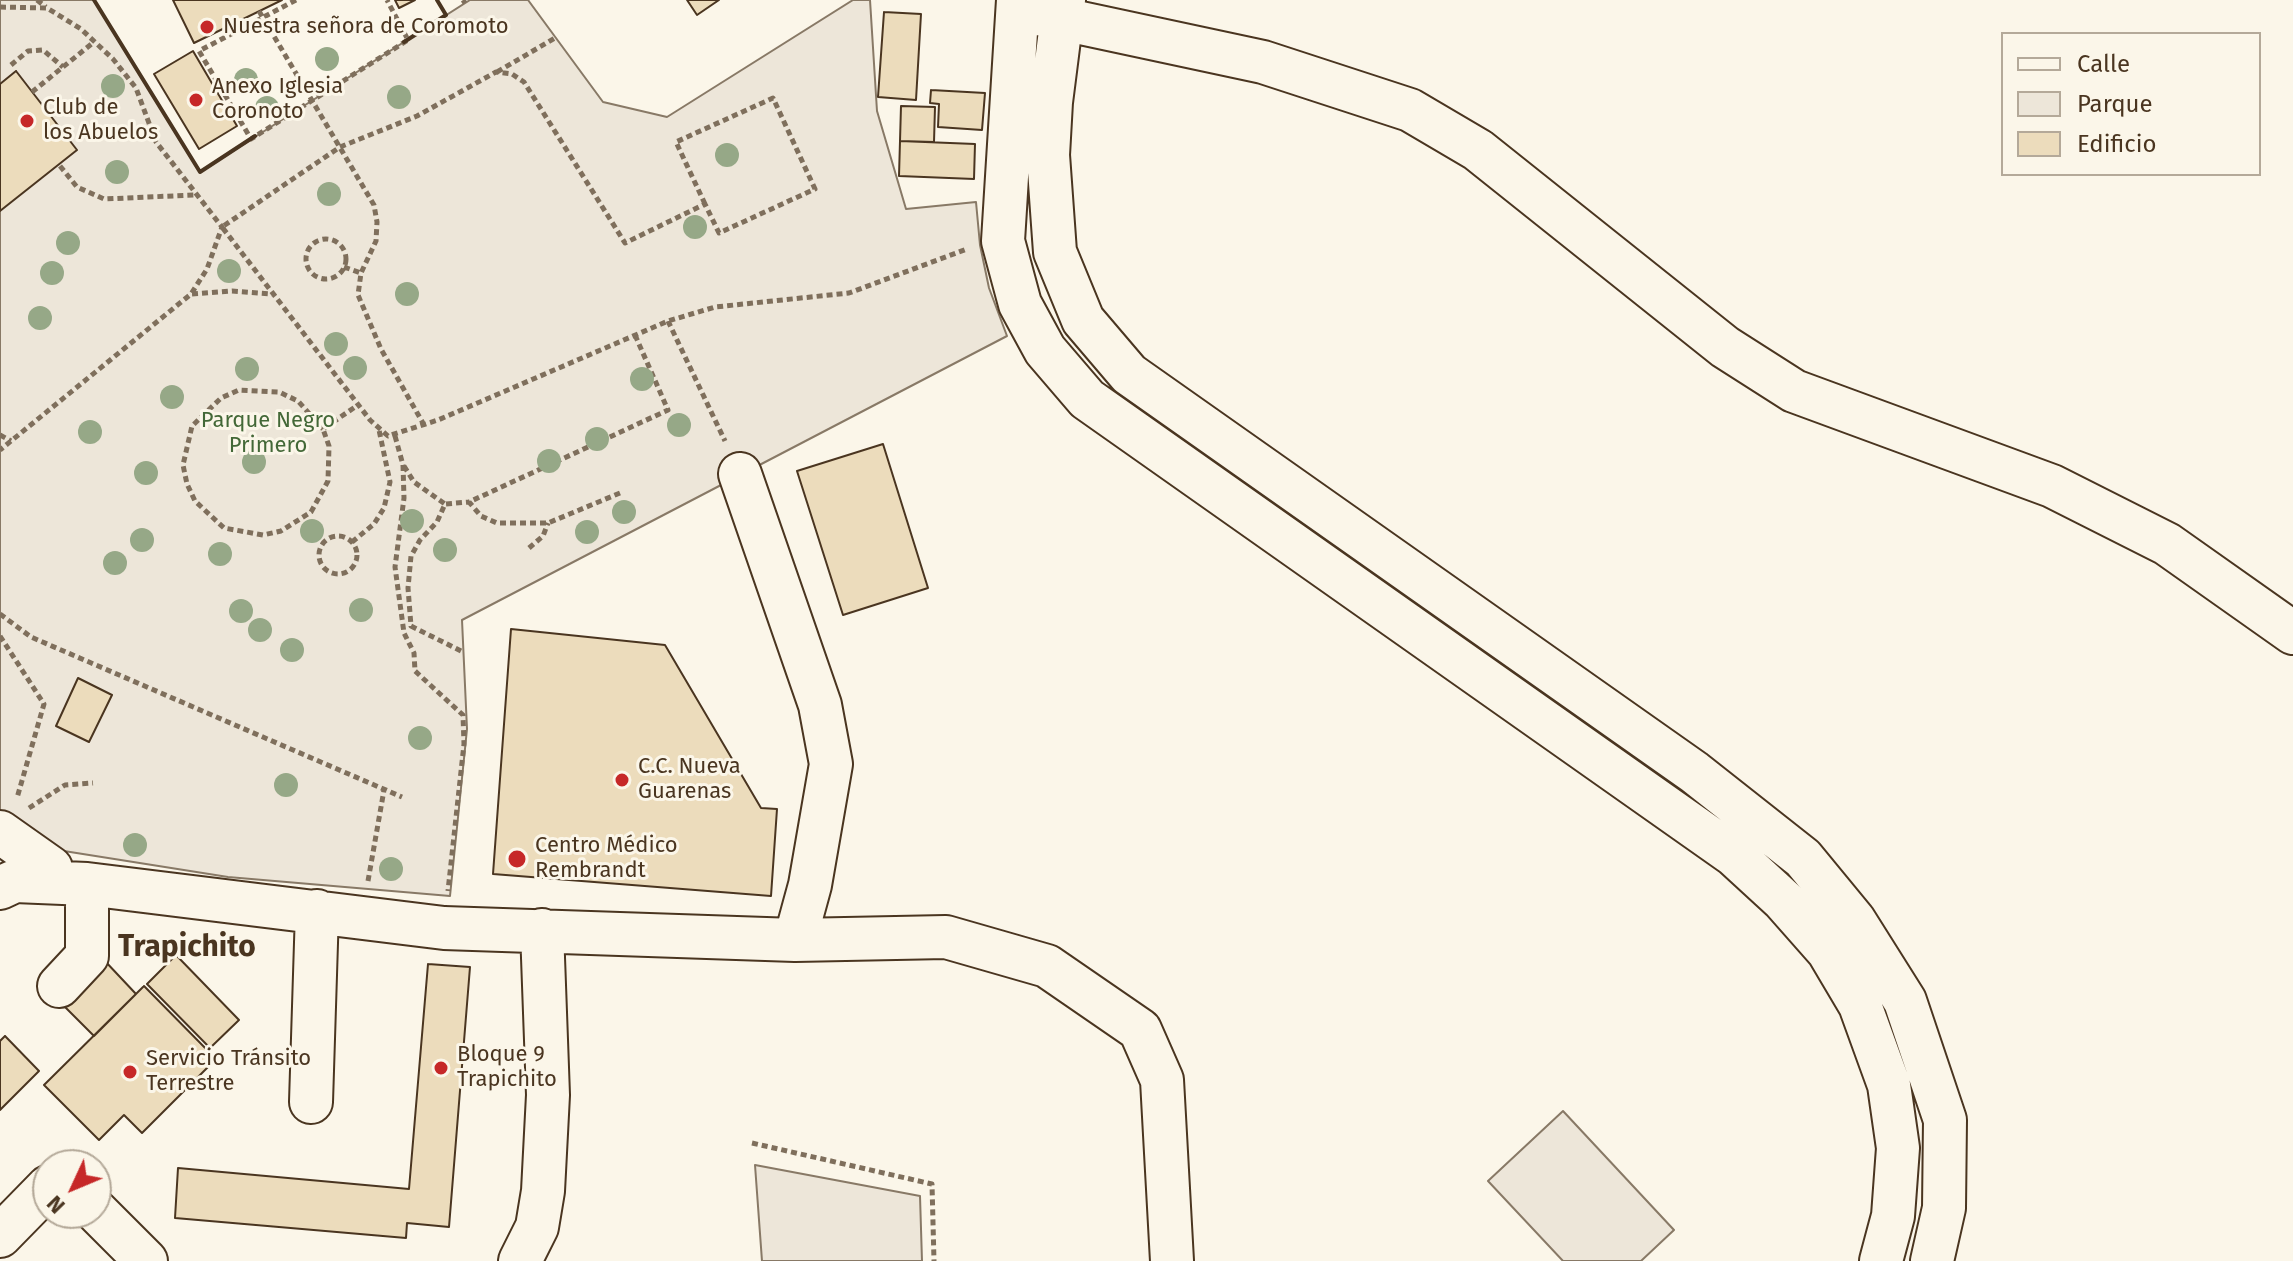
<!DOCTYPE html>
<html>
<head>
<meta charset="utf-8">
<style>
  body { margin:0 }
  #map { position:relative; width:2293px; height:1261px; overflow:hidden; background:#fbf6e9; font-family:"Fira Sans",sans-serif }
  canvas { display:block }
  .legend { position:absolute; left:2001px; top:32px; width:260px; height:144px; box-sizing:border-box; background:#fbf6e9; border:2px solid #b4a999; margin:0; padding:10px 14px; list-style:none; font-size:24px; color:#4a3520 }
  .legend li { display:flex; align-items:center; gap:16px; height:40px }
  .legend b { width:40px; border:2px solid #b4a999 }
  .north { position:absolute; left:32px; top:1149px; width:80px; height:80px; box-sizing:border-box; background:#fbf6e9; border:2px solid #b4a999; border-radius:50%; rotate:226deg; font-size:22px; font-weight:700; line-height:32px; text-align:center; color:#4a3520 }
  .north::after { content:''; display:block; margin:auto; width:28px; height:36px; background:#c62828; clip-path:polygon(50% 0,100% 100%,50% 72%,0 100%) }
</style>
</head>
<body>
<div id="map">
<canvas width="2293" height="1261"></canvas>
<ul class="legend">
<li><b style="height:10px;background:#fbf6e9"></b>Calle</li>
<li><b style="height:22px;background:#ede6d9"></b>Parque</li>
<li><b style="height:22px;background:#ecdcbc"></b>Edificio</li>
</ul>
<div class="north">N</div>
</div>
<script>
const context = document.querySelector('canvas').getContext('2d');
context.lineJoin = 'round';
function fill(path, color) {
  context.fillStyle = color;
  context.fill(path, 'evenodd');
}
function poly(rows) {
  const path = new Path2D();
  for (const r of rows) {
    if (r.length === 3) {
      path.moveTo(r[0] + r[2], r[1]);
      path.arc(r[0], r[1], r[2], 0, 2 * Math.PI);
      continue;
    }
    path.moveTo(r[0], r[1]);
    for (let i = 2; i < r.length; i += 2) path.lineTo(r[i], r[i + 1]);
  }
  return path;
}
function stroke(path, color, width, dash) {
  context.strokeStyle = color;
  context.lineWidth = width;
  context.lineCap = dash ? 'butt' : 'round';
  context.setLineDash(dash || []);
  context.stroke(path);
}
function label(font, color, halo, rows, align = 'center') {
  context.font = font + ' "Fira Sans",sans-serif';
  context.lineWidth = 6;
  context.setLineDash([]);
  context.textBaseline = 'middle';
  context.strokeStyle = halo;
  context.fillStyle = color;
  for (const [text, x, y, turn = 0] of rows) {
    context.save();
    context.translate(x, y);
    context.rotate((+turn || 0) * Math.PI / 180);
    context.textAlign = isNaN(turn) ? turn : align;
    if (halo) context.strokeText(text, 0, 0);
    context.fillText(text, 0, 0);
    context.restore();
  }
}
const green = poly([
  [0,0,94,0,200,172,470,0,528,0,603,102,667,117,853,0,870,0,877,111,906,209,976,202,980,245,989,288,1007,336,462,620,467,729,450,896,228,877,45,848,0,822,0,0],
  [1563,1111,1674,1230,1641,1261,1563,1261,1488,1181,1563,1111],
  [755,1165,920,1196,922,1261,762,1261,755,1165]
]);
fill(green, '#ede6d9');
stroke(green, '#887966', 2);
const building = poly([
  [173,0,282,0,194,43,173,0],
  [395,0,415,0,399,8,395,0],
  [687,0,719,0,697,15,687,0],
  [884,12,921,14,916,100,878,97,884,12],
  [193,51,237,126,199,149,154,74,193,51],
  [16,71,77,150,0,211,0,84,16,71],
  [931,90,985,93,982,130,938,127,939,104,930,103,931,90],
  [901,106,935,107,934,142,900,141,901,106],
  [900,141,975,144,974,179,899,176,900,141],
  [883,444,928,588,843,615,797,471,883,444],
  [511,629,665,645,761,808,777,809,771,896,493,874,511,629],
  [78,678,112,695,89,742,56,726,78,678],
  [176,955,239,1020,210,1048,147,984,176,955],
  [104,960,136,994,94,1036,60,1002,104,960],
  [428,964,470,967,449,1227,407,1223,406,1238,175,1218,178,1168,409,1189,428,964],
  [144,986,216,1059,142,1133,124,1115,99,1140,44,1085,144,986],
  [5,1036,39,1071,0,1110,0,1041,5,1036]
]);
fill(building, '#ecdcbc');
stroke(building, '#4a3520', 2);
const minor = poly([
  [1018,0,1003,241,1020,304,1045,350,1087,399,1734,855,1783,900,1828,951,1860,1005,1889,1085,1898,1148,1893,1216,1881,1261],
  [1064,0,1051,102,1048,155,1055,252,1083,320,1129,374,1694,772,1803,858,1854,920,1905,1001,1945,1120,1944,1208,1932,1261],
  [1034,13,1263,62,1410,110,1478,150,1725,347,1794,391,2052,486,2167,544,2293,633],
  [740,474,820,705,831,764,810,885,795,940],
  [0,832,51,868],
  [0,888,15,881,87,884,444,928,795,940,946,937,1047,966,1140,1030,1162,1080,1172,1261],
  [59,986,87,956,87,884],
  [311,1102,317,911],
  [96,1211,146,1261],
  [0,1236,48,1187],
  [520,1261,537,1227,543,1191,548,1095,542,930]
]);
stroke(minor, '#4a3520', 46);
stroke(poly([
  [37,0,46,7],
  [296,0,199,51,251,139,408,40,387,0],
  [463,0,465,3],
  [0,7,47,8,81,29,113,59,136,88,156,142,222,227,207,269,191,294,0,450],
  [259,11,374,205,377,222,376,241,361,273,358,295,381,349,424,425],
  [11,65,28,51,43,50,63,67],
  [497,72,555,38],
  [32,92,94,42],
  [60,166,77,187,104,199,194,195],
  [705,204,676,142,773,98,815,189,719,233,705,204,625,243,524,82,512,74,496,72,417,116,340,147,222,227,370,420,388,436,438,420,668,321,715,307,849,293,967,249],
  [326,259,20],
  [344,267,361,273],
  [192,294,232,291,272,294],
  [668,321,725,441],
  [323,429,298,401,279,392,239,390,221,398,192,426,183,465,187,484,195,501,224,528,263,535,281,531,311,512,328,481,329,446,323,429,358,405],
  [0,435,11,441],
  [395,436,403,465,404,498,395,567,404,633,414,653,415,671,463,715,464,744,448,891],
  [404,466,414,482,445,504],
  [620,493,548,523,497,523,481,516,469,502,668,410,635,335],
  [338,555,19],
  [352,542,374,524,384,508,390,482,379,430],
  [529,548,543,536,548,523],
  [0,614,31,637,402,797],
  [0,636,44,704,17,798],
  [461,651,411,626,408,588,411,556,420,540,437,522,445,504,469,502],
  [29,808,65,785,93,783],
  [368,881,384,790],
  [752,1143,932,1184,934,1261]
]), '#7f6f5c', 5, [6, 4]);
stroke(minor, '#fbf6e9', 42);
stroke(poly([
  [94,0,200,172,255,136],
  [404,42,446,15,437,0]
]), '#4a3520', 4);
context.fillStyle = '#96a887';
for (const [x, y] of [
  [327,59],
  [246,80],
  [113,86],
  [399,97],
  [267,108],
  [727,155],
  [117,172],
  [329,194],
  [695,227],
  [68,243],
  [229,271],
  [52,273],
  [407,294],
  [40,318],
  [336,344],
  [355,368],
  [247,369],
  [642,379],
  [172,397],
  [679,425],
  [90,432],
  [597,439],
  [549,461],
  [254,462],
  [146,473],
  [624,512],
  [412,521],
  [312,531],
  [587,532],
  [142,540],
  [445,550],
  [220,554],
  [115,563],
  [361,610],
  [241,611],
  [260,630],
  [292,650],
  [420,738],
  [286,785],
  [135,845],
  [391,869]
]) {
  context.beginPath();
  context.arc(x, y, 12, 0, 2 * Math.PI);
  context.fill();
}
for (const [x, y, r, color] of [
  [207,27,8,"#c62828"],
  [196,100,8,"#c62828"],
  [27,121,8,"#c62828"],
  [622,780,8,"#c62828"],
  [517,859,10,"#c62828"],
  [441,1068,8,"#c62828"],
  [130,1072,8,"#c62828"]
]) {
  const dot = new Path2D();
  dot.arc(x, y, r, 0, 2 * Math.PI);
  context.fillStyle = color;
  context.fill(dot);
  stroke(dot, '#fbf6e9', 3);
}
label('22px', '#4a3520', '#fbf6e9', [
  ["Nuestra señora de Coromoto",223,27],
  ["Anexo Iglesia",212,87],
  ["Coronoto",212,112],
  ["Club de",43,108],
  ["los Abuelos",43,133],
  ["C.C. Nueva",638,767],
  ["Guarenas",638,792],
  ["Centro Médico",535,846],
  ["Rembrandt",535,871],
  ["Bloque 9",457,1055],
  ["Trapichito",457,1080],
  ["Servicio Tránsito",146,1059],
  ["Terrestre",146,1084]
], 'left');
label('22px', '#436837', '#fbf6e9', [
  ["Parque Negro",268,421],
  ["Primero",268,446]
]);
label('bold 30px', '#4a3520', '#fbf6e9', [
  ["Trapichito",187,948]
]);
</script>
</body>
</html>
